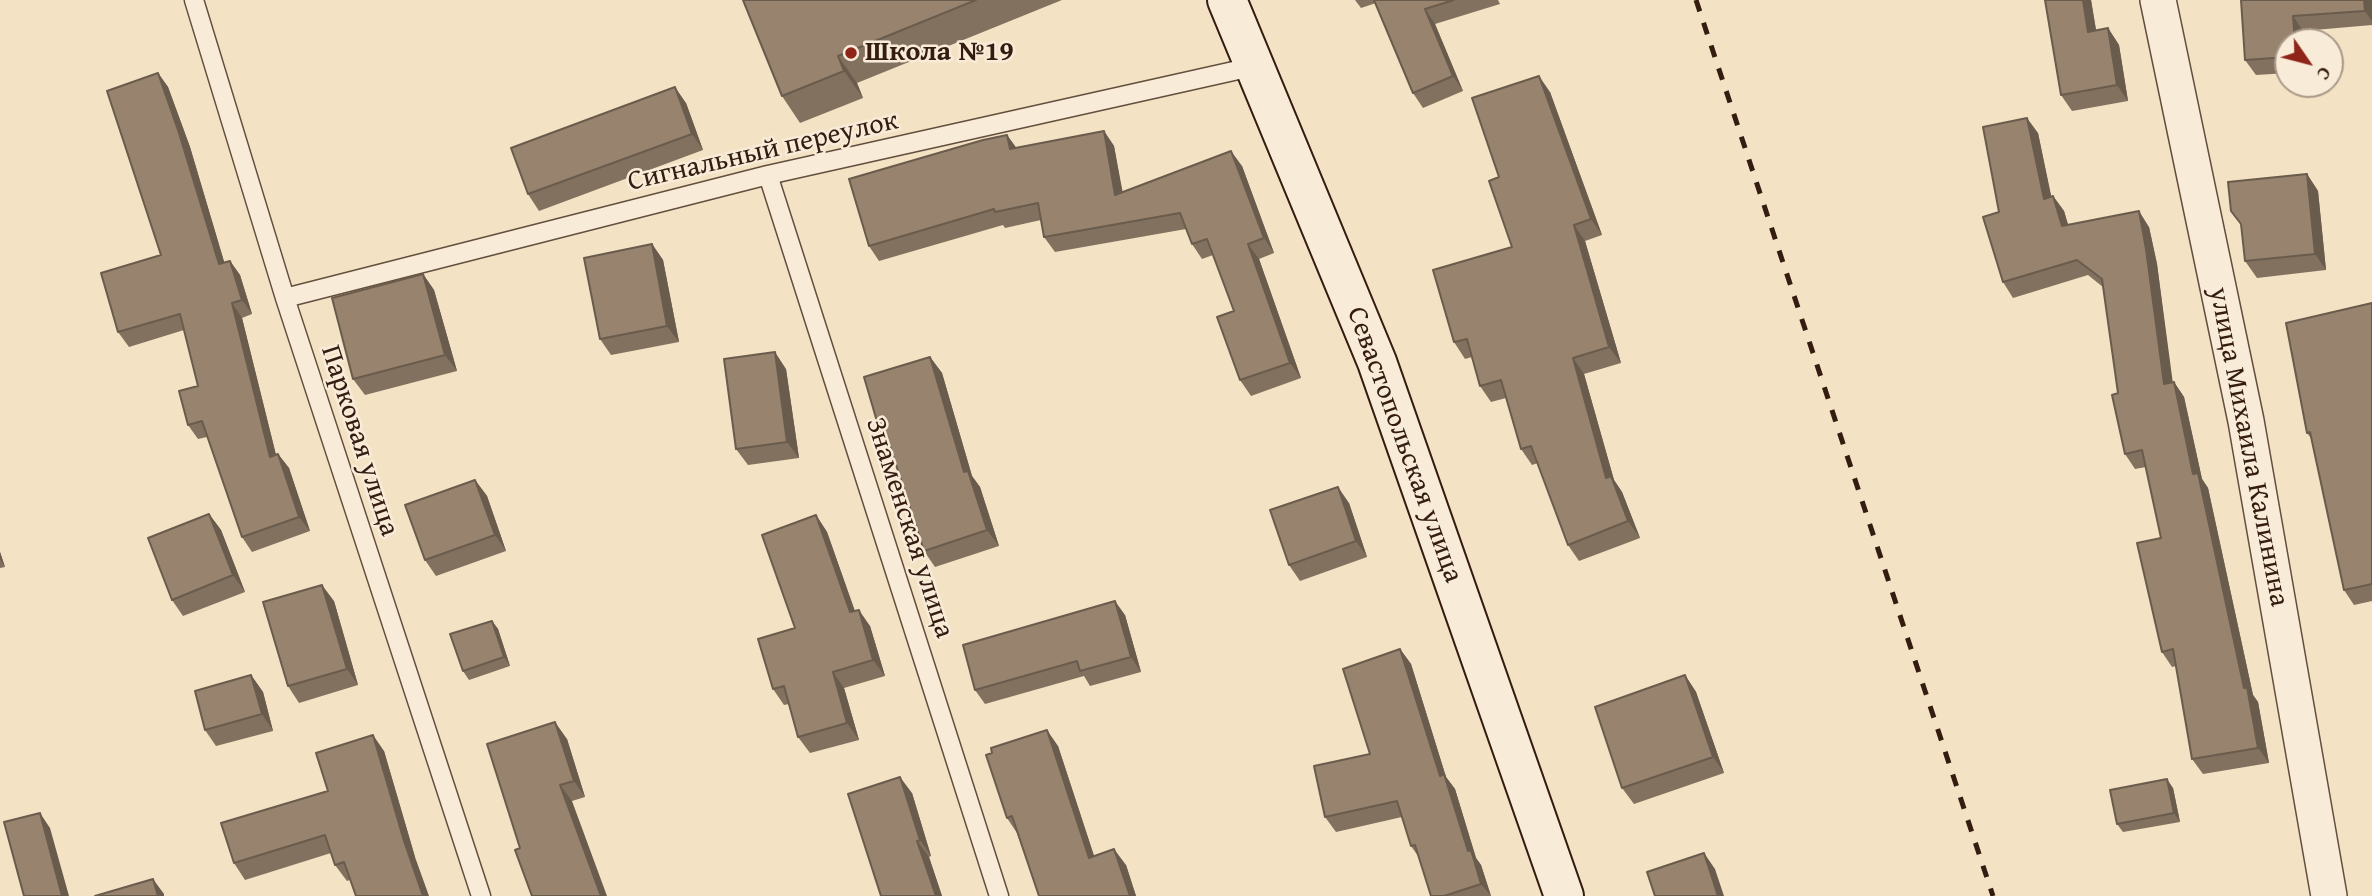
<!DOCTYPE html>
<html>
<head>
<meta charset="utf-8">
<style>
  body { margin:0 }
  #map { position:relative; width:2372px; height:896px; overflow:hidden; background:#f4e2c4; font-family:"Gentium Book Plus",serif }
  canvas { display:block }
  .north { position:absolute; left:2274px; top:28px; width:70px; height:70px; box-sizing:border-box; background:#f8ecd9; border:2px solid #aa9989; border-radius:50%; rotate:125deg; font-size:19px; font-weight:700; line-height:28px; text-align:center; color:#341c10 }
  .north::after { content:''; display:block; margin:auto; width:24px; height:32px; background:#8f2418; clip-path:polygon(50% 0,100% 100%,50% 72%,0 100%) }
</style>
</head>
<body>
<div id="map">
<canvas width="2372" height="896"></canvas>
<div class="north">С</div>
</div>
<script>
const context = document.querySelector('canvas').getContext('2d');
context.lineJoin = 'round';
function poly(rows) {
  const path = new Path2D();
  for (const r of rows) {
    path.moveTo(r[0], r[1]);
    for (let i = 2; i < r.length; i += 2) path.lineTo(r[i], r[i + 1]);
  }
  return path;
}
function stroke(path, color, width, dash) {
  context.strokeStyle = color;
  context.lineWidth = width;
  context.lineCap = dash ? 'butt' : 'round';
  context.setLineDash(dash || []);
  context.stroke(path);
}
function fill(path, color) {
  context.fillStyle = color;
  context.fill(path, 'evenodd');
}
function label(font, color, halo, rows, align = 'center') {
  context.font = font + ' "Gentium Book Plus",serif';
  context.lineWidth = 5;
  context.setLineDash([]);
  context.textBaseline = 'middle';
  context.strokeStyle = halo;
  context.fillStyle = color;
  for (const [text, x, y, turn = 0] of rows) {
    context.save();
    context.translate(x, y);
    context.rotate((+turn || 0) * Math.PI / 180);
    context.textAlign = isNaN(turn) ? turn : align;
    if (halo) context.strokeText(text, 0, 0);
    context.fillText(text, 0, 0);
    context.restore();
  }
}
const lane = poly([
  [194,0,285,298,481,896],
  [768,175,999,896],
  [285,298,768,175,1256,66]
]);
const street = poly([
  [2158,0,2246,421,2329,896]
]);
const secondary = poly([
  [1227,0,1377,362,1564,896]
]);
stroke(lane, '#644e3d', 21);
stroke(street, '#644e3d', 38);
stroke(secondary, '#341c10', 42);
stroke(lane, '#f8ecd9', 18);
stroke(street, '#f8ecd9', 35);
stroke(secondary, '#f8ecd9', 38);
stroke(poly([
  [1696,0,1993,896]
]), '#341c10', 5, [12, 12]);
fill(poly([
  [743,0,1062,0,857,83,863,98,800,123,782,96],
  [1355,0,1498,0,1500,4,1435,24,1463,91,1423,108,1413,93,1376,3,1361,8],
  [2045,0,2091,0,2096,30,2108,28,2119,45,2128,101,2072,111,2061,95],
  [2241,0,2372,0,2372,25,2303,31,2304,42,2288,42,2288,73,2256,75,2245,60],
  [158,73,168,87,190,147,224,262,230,261,240,275,252,314,242,318,276,455,278,454,289,468,310,531,252,552,242,537,207,437,198,439,188,425,198,386,184,330,129,347,118,332,161,255],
  [1550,92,1602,235,1585,241,1621,363,1584,374,1614,480,1622,492,1640,538,1579,561,1568,545,1538,463,1532,465,1521,449,1506,398,1491,402,1480,386,1472,357,1465,359,1454,342,1512,247,1499,177],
  [686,103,703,150,539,211,528,194],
  [1104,131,1114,146,1122,192,1242,166,1274,253,1259,259,1301,378,1251,396,1240,380,1234,311,1213,255,1202,259,1192,244,1186,229,1055,252,1044,237,1041,220,1005,228,1003,225,879,261,869,246,1007,135,1016,148],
  [2038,133,2051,197,2053,196,2064,211,2068,225,2149,227,2157,264,2172,382,2174,382,2184,397,2202,479,2208,488,2253,695,2258,702,2269,763,2203,774,2192,759,2176,666,2172,667,2162,652,2161,538,2146,467,2135,469,2125,454,2118,393,2103,287,2088,275,2013,298,2003,282,1999,212],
  [2307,174,2318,191,2326,270,2257,278,2245,261],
  [652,244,663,260,679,342,611,355,600,339],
  [423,274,434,290,457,371,365,395,353,379],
  [2372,303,2372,601,2354,605,2344,590,2311,438,2307,433],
  [930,357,942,373,972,476,980,487,999,546,935,567,924,551,893,455,883,442],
  [786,369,799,458,748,465,736,449],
  [475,480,487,496,506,551,436,576,425,560],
  [1349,503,1367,557,1300,581,1289,565],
  [209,514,221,530,245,592,183,616,172,600],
  [816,515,827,532,855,611,870,626,885,676,844,688,859,740,810,753,798,737,789,704,784,705,773,689,795,628],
  [0,552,5,567,0,568],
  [334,601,358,685,299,703,288,686],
  [1125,615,1141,672,1090,686,1084,676,985,704,975,690],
  [492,621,498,629,510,666,469,680,463,671],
  [1400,649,1411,664,1446,777,1455,789,1476,858,1481,865,1491,896,1431,896,1418,856,1411,846,1402,817,1336,832,1325,817,1370,754],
  [251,675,263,692,273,731,216,746,205,730],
  [1685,675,1696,692,1724,773,1634,804,1622,788],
  [567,739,585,797,572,801,520,848],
  [1058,746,1094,856,1126,865,1136,896,1039,896,1017,833,1007,818],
  [384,751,415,857,347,881,335,865,331,853,245,880,234,863,328,791],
  [2173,788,2180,822,2123,832,2117,824],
  [912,793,931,856,929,857,942,896,881,896]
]), '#83715f');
fill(poly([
  [2083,0,2091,0,2099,48,2088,32],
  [2364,0,2372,0,2372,21,2365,11],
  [1425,9,1435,24,1463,91,1453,76],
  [2293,16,2303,31,2304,42,2295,42],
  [2108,28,2119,45,2128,101,2117,85],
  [838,56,857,83,863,98,844,71],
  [158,73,168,87,190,147,229,278,219,264],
  [1539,76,1550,92,1602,235,1591,219],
  [675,87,686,103,703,150,692,134],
  [2027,118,2038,133,2055,214,2044,199],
  [1104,131,1114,146,1126,210,1115,195],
  [1007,135,1018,150,1010,149],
  [1231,151,1242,166,1274,253,1264,238],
  [2307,174,2318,191,2326,270,2315,254],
  [2053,196,2064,211,2073,241,2062,226],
  [2139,211,2149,227,2157,264,2175,399,2164,384],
  [1574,225,1585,241,1621,363,1609,347],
  [652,244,663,260,679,342,667,326],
  [1248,244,1259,259,1301,378,1290,363],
  [230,261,240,275,252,314,242,300],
  [423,274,434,290,457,371,445,355],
  [232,303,242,318,280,471,270,457],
  [775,352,786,369,799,458,787,442],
  [930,357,942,373,972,476,980,487,999,546,987,530,964,472],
  [1573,358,1584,374,1614,480,1622,492,1640,538,1628,521,1606,478],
  [2174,382,2184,397,2202,479,2208,488,2253,695,2258,702,2269,763,2258,748,2193,474],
  [278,454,289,468,310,531,299,517],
  [475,480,487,496,506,551,495,535],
  [1338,487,1349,503,1367,557,1356,541],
  [209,514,221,530,245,592,233,575],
  [816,515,827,532,861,629,850,612],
  [0,552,5,567,0,559],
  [322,585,334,601,358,685,347,669],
  [1115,601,1125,615,1141,672,1131,657],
  [859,610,870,626,885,676,873,660],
  [492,621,498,629,510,666,504,657],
  [1400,649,1411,664,1446,777,1455,789,1476,858,1481,865,1491,896,1481,884,1468,851,1440,776],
  [833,672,844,688,859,740,847,723],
  [251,675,263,692,273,731,262,714],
  [1685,675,1696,692,1724,773,1713,757],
  [555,722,567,739,585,797,574,781],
  [1047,730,1058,746,1100,874,1089,858],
  [373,735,384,751,415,857,429,896,423,896,404,841],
  [900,777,912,793,931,856,920,840],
  [2167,779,2173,788,2180,822,2174,813],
  [560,785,572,801,607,896,601,896],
  [40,813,50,828,69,896,62,896],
  [917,841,929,857,942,896,936,896],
  [1114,849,1126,865,1136,896,1130,896],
  [1704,853,1715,869,1724,896,1718,896],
  [153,879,164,894,164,896,158,896]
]), '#6a5c4d');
const building = poly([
  [743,0,976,0,838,56,844,71,782,96,743,0],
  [1374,0,1454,0,1425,9,1453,76,1413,93,1374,0],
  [2045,0,2083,0,2088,32,2108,28,2117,85,2061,95,2045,0],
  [2241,0,2364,0,2365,11,2293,16,2295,42,2288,42,2288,57,2245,60,2241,0],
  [158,73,179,133,219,264,230,261,242,300,232,303,270,457,278,454,299,517,242,537,202,421,188,425,179,391,198,386,180,314,118,332,101,273,161,255,107,91,158,73],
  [1539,76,1591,219,1574,225,1609,347,1573,358,1606,478,1611,476,1628,521,1568,545,1531,446,1521,449,1501,380,1480,386,1467,339,1454,342,1433,270,1512,247,1489,181,1499,177,1472,98,1539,76],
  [675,87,692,134,528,194,511,148,675,87],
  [2027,118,2044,199,2053,196,2062,226,2139,211,2146,249,2164,384,2174,382,2193,474,2198,473,2244,688,2247,687,2258,748,2192,759,2173,649,2162,652,2137,543,2161,538,2142,450,2125,454,2112,395,2118,393,2102,279,2077,260,2003,282,1983,217,1999,212,1983,127,2027,118],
  [1104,131,1115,195,1231,151,1264,238,1248,244,1290,363,1240,380,1217,317,1234,311,1207,239,1192,244,1180,213,1044,237,1038,203,995,212,994,209,869,246,849,179,983,140,1007,135,1010,149,1104,131],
  [2307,174,2315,254,2245,261,2241,224,2231,211,2228,182,2307,174],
  [652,244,667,326,600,339,584,258,652,244],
  [423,274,445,355,353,379,332,298,423,274],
  [2372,303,2372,584,2344,590,2310,432,2307,433,2286,323,2372,303],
  [775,352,787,442,736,449,724,359,775,352],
  [930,357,964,472,968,471,987,530,924,551,888,440,883,442,864,377,930,357],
  [475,480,495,535,425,560,405,505,475,480],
  [1338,487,1356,541,1289,565,1270,510,1338,487],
  [209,514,233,575,172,600,148,538,209,514],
  [816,515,850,612,859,610,873,660,833,672,847,723,798,737,784,686,773,689,758,639,795,628,762,535,816,515],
  [322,585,347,669,288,686,263,602,322,585],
  [1115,601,1131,657,1080,671,1077,661,975,690,963,645,1115,601],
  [492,621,504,657,463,671,450,634,492,621],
  [1400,649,1440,776,1444,774,1468,851,1471,850,1481,884,1444,896,1431,896,1415,845,1411,846,1397,801,1325,817,1314,766,1370,754,1343,669,1400,649],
  [251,675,262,714,205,730,195,691,251,675],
  [1685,675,1713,757,1622,788,1595,707,1685,675],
  [555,722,574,781,560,785,601,896,532,896,515,850,520,848,487,744,555,722],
  [1047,730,1089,858,1114,849,1130,896,1039,896,1012,816,1007,818,986,755,992,753,991,748,1047,730],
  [373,735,404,841,423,896,356,896,344,862,335,865,325,835,234,863,221,823,328,791,316,753,373,735],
  [900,777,920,840,917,841,936,896,881,896,848,794,900,777],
  [2167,779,2174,813,2117,824,2110,790,2167,779],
  [40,813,62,896,24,896,4,822,40,813],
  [1704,853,1718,896,1655,896,1647,872,1704,853],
  [153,879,158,896,95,896,153,879]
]);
fill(building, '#98836e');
stroke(building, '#6a5c4d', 2);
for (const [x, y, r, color] of [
  [851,53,7,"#8f2418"]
]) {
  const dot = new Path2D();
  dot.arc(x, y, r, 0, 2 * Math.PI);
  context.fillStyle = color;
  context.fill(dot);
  stroke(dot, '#f8ecd9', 2.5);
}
label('bold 28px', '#341c10', '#f8ecd9', [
  ["Школа №19",865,53]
], 'left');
label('28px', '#341c10', '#f8ecd9', [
  ["Сигнальный переулок",763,152,-13],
  ["Парковая улица",359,441,72],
  ["Севастопольская улица",1404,445,70],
  ["улица Михаила Калинина",2248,447,79],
  ["Знаменская улица",909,528,72]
]);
</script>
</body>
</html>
